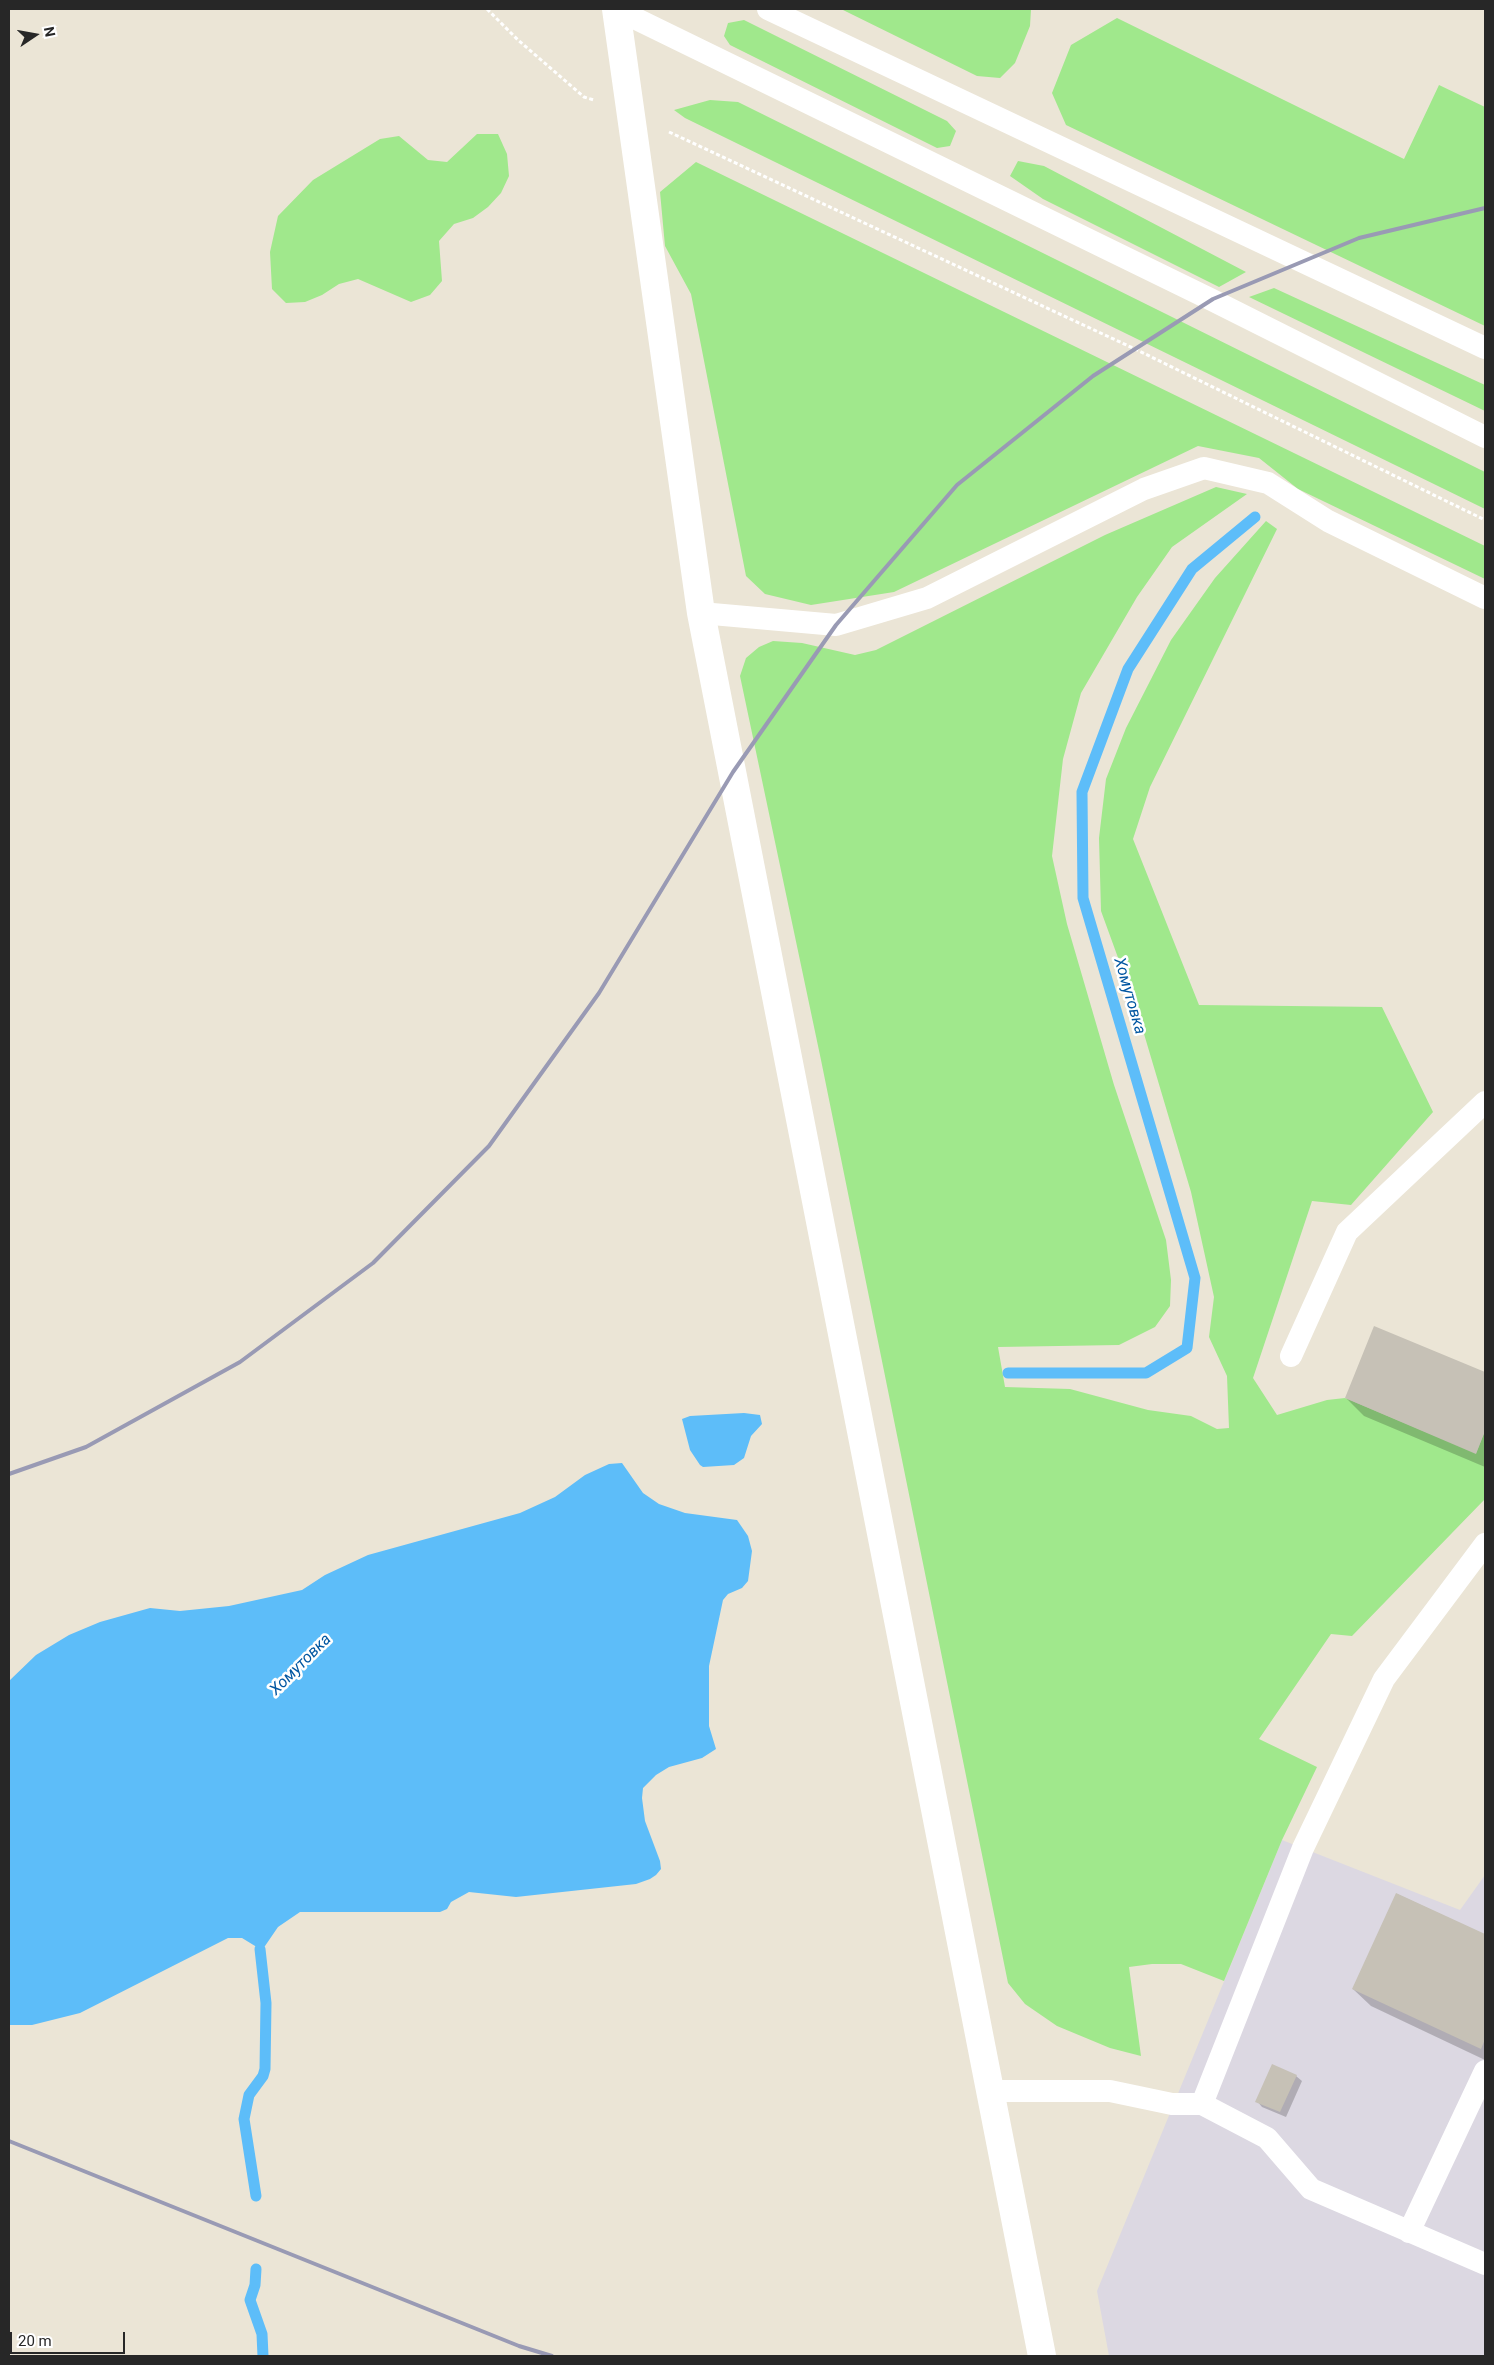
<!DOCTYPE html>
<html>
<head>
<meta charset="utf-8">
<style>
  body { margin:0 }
  #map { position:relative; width:1494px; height:2365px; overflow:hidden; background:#ebe5d6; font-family:Roboto,sans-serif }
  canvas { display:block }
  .frame { position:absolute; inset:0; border:10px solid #272727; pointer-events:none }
  .north { position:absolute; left:10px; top:10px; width:50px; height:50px; -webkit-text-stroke:4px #fff; paint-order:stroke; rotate:78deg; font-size:14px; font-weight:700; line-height:20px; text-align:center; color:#272727 }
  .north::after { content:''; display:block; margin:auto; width:18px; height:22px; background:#272727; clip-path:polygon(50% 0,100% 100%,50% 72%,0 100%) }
  .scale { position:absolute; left:10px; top:2332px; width:115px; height:22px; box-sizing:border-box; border:2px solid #272727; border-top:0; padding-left:6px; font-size:15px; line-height:18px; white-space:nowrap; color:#272727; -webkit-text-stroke:4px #fff; paint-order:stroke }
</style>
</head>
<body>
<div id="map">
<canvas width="1494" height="2365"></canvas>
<div class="frame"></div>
<div class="north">N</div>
<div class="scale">20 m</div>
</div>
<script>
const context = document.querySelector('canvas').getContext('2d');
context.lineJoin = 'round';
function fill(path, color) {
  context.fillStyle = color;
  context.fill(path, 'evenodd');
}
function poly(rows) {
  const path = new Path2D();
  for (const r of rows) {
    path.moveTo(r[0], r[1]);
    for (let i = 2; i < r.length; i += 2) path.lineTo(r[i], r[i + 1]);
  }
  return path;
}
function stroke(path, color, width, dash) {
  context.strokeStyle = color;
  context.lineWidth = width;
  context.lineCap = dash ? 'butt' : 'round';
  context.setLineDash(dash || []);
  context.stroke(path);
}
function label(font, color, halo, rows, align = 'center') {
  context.font = font + ' Roboto,sans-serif';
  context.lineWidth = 5;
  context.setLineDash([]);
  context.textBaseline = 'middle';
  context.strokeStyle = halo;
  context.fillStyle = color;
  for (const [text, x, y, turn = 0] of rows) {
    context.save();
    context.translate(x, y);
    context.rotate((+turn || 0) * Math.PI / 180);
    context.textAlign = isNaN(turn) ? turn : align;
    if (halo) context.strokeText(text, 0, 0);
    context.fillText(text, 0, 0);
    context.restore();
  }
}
fill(poly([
  [1282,1840,1460,1910,1485,1875,1485,2356,1109,2356,1097,2291]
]), '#dcd8e2');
fill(poly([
  [841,9,1031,9,1030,26,1015,63,1000,78,977,76],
  [1117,18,1404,159,1439,85,1485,107,1485,326,1066,125,1052,93,1071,45],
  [744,20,947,121,956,131,950,146,937,148,730,45,724,36,728,23],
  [710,100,738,102,1485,472,1485,509,685,118,674,110],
  [477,134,498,134,507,154,509,176,501,193,488,207,473,218,454,224,439,241,442,281,430,295,411,302,358,279,339,284,322,295,305,302,286,303,272,289,270,252,278,216,313,180,380,139,399,136,428,160,447,162],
  [1018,161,1044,166,1246,272,1219,287,1043,199,1010,176],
  [696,162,1485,546,1485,579,1298,489,1259,458,1198,446,894,592,811,605,765,594,746,576,691,294,665,246,660,192],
  [1274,288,1485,385,1485,411,1249,297],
  [1216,487,1247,494,1172,547,1137,597,1081,693,1063,759,1052,856,1067,924,1114,1085,1166,1240,1171,1280,1170,1306,1155,1327,1119,1345,998,1347,1005,1387,1070,1389,1148,1410,1191,1416,1217,1429,1229,1428,1227,1376,1209,1337,1214,1297,1191,1192,1136,1007,1101,911,1099,838,1106,779,1126,728,1171,640,1215,578,1266,521,1277,529,1150,787,1133,839,1199,1005,1382,1007,1433,1112,1351,1205,1312,1201,1253,1378,1277,1415,1327,1400,1345,1398,1476,1453,1485,1431,1485,1499,1352,1636,1331,1634,1259,1739,1317,1767,1282,1840,1224,1981,1181,1964,1152,1964,1129,1967,1141,2056,1110,2048,1057,2026,1025,2004,1008,1983,821,1060,740,676,746,658,759,647,773,641,802,643,855,655,876,650,1105,535]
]), '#a0e88c');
fill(poly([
  [744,1413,760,1415,762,1424,751,1436,744,1458,734,1465,703,1467,700,1465,690,1450,682,1419,690,1416],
  [622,1463,643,1493,659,1504,685,1513,737,1520,748,1536,752,1551,748,1581,742,1588,728,1594,723,1600,709,1666,709,1726,716,1749,702,1758,669,1767,656,1775,643,1788,642,1798,645,1821,660,1861,661,1869,656,1875,650,1879,636,1884,516,1897,469,1892,451,1902,447,1909,440,1912,300,1912,278,1927,265,1946,260,1949,242,1938,228,1938,80,2013,32,2025,9,2025,9,1681,36,1655,69,1635,100,1622,150,1608,180,1611,229,1606,302,1590,325,1575,368,1555,520,1513,555,1497,585,1475,609,1464]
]), '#5dbdf9');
fill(poly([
  [1375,1328,1485,1374,1485,1467,1364,1416,1346,1398],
  [1397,1894,1485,1935,1485,2060,1371,2006,1353,1989],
  [1296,2076,1302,2081,1286,2117,1262,2107,1257,2101]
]), '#0003');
stroke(poly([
  [1008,1373,1146,1373,1187,1348,1195,1278,1083,898,1082,792,1128,669,1192,569,1255,517],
  [256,2196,244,2119,249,2095,263,2076,265,2069,266,2003,260,1949],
  [256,2269,255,2285,250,2300,262,2334,263,2356]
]), '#5dbdf9', 11);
fill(poly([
  [1374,1326,1485,1372,1485,1431,1476,1454,1345,1398],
  [1396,1893,1485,1934,1485,2039,1481,2049,1352,1989],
  [1272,2064,1297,2075,1280,2112,1255,2102]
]), '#c6c1b6');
stroke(poly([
  [487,9,518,40,584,97,594,100],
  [669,132,1135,349,1485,520]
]), '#fff', 3, [4, 2.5]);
stroke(poly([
  [616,9,1212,300,1485,437],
  [768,9,1485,348],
  [701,613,836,625,927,598,1144,489,1204,468,1268,483,1328,521,1485,598],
  [1291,1356,1347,1232,1485,1102],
  [992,2091,1110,2091,1172,2104,1202,2104,1267,2138,1311,2189,1485,2264],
  [1202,2104,1303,1848,1384,1679,1485,1544],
  [1409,2232,1485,2071]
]), '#fff', 22);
stroke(poly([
  [616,9,701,613,1042,2356]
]), '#fff', 28);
stroke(poly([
  [9,1474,86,1447,240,1362,373,1263,489,1146,599,993,733,772,836,625,957,485,1093,376,1213,299,1359,238,1485,208],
  [9,2141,519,2346,552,2356]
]), '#999ab4', 4);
label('italic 16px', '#0156a1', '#fff', [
  ["Хомутовка",1129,996,74],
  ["Хомутовка",301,1665,-45]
]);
</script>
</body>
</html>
